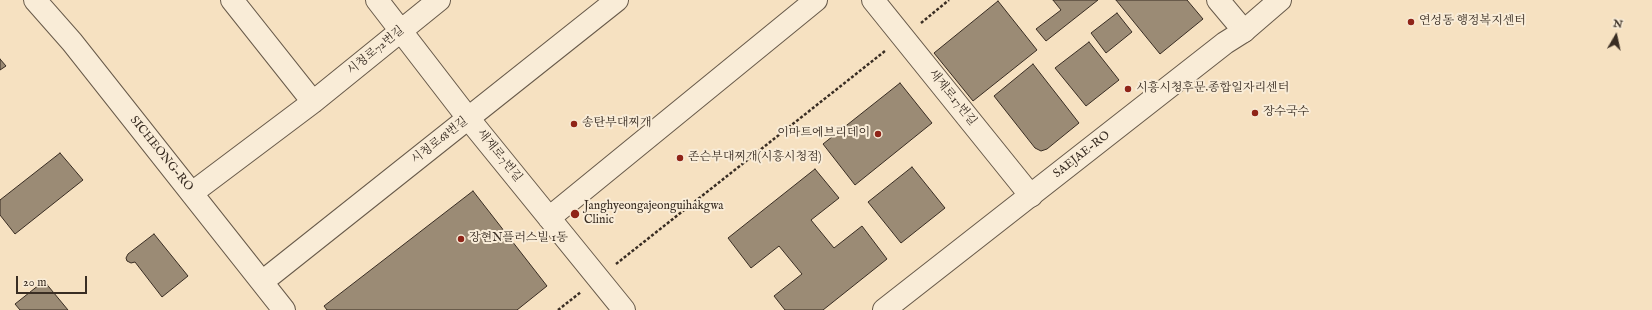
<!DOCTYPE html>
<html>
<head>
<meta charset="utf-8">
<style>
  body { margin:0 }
  #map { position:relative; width:1652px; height:310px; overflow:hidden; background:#f6e1c1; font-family:"IM FELL English",serif }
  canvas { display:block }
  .north { position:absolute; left:1596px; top:16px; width:40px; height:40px; -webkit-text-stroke:3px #f9ecd7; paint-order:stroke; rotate:9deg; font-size:11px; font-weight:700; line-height:16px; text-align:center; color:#392d23 }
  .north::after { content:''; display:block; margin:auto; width:14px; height:18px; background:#392d23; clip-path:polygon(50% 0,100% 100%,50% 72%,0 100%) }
  .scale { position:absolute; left:16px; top:276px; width:71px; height:18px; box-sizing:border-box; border:2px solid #392d23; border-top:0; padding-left:5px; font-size:12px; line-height:14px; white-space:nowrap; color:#392d23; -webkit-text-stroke:3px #f9ecd7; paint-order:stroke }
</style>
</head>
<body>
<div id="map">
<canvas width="1652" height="310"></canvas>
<div class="north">N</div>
<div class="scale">20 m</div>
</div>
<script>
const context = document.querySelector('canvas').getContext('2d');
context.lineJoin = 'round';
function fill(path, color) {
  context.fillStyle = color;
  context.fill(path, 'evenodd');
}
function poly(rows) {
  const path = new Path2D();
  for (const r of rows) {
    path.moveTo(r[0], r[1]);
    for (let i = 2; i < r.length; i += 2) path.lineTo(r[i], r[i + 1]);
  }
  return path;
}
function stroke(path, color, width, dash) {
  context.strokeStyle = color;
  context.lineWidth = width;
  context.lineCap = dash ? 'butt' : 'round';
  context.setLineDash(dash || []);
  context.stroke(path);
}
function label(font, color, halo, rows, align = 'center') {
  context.font = font + ' "IM FELL English","Noto Serif KR",serif';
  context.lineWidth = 4;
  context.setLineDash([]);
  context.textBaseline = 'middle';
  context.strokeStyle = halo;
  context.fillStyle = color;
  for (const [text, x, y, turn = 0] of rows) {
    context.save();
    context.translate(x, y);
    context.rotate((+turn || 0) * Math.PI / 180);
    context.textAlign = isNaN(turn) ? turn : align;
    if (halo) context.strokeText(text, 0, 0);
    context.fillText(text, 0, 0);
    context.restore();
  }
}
const building = poly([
  [1053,0,1098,0,1046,41,1036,29,1061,10,1053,0],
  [1116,0,1187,0,1203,19,1160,54,1116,0],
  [998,1,1037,50,973,101,934,53,998,1],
  [1117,13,1132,32,1106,53,1091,33,1117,13],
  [1089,42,1119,80,1086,106,1055,68,1089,42],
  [0,59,6,66,0,70,0,59],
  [1033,64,1079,123,1047,149,1041,151,1035,148,994,96,1033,64],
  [900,83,932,123,855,185,823,144,900,83],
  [60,153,83,180,15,234,0,215,0,200,60,153],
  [912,167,945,208,901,243,868,202,912,167],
  [815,169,839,198,811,220,834,248,862,226,887,259,823,310,785,310,774,296,802,274,779,246,751,268,728,238,815,169],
  [473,191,547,286,517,310,327,310,324,306,473,191],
  [154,234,188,276,162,297,135,262,131,263,127,261,126,258,128,254,154,234],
  [44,281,68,310,20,310,15,304,44,281]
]);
fill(building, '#9b8b75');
stroke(building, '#392d23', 1);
const minor = poly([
  [232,0,313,102],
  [377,0,468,118,624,310],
  [873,0,1031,196],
  [1218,0,1244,31],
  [192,193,313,102,439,0],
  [549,218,816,0]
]);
const tertiary = poly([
  [35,0,72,42,284,310],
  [262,282,617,0],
  [884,310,1225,43,1244,31,1280,0]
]);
stroke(minor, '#685a4a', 24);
stroke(tertiary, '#685a4a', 24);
stroke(poly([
  [921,23,949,0],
  [616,264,885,51],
  [558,310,581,292]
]), '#392d23', 2.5, [3, 2]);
stroke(minor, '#f9ecd7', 22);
stroke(tertiary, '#f9ecd7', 22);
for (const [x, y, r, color] of [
  [1411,22,4,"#8f2418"],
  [1128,89,4,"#8f2418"],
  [1255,113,4,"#8f2418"],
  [574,124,4,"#8f2418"],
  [878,134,4,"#8f2418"],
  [680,158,4,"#8f2418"],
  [575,214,5,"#8f2418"],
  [461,239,4,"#8f2418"]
]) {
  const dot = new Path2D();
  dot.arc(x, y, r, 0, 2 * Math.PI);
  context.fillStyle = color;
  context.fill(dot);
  stroke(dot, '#f9ecd7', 1.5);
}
label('12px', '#392d23', '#f9ecd7', [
  ["연성동 행정복지센터",1419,22],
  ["시흥시청후문.종합일자리센터",1136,89],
  ["장수국수",1263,113],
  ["송탄부대찌개",582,124],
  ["이마트에브리데이",870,134,"right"],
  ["존슨부대찌개(시흥시청점)",688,158],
  ["Janghyeongajeonguihakgwa",584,207],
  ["Clinic",584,221],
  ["장현N플러스빌 1동",469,239]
], 'left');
label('12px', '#392d23', '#f9ecd7', [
  ["시청로72번길",376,51,-39],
  ["새재로17번길",952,98,51],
  ["시청로68번길",440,141,-38],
  ["SICHEONG-RO",161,154,51],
  ["SAEJAE-RO",1082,155,-38],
  ["새재로7번길",499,156,51]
]);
</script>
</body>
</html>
